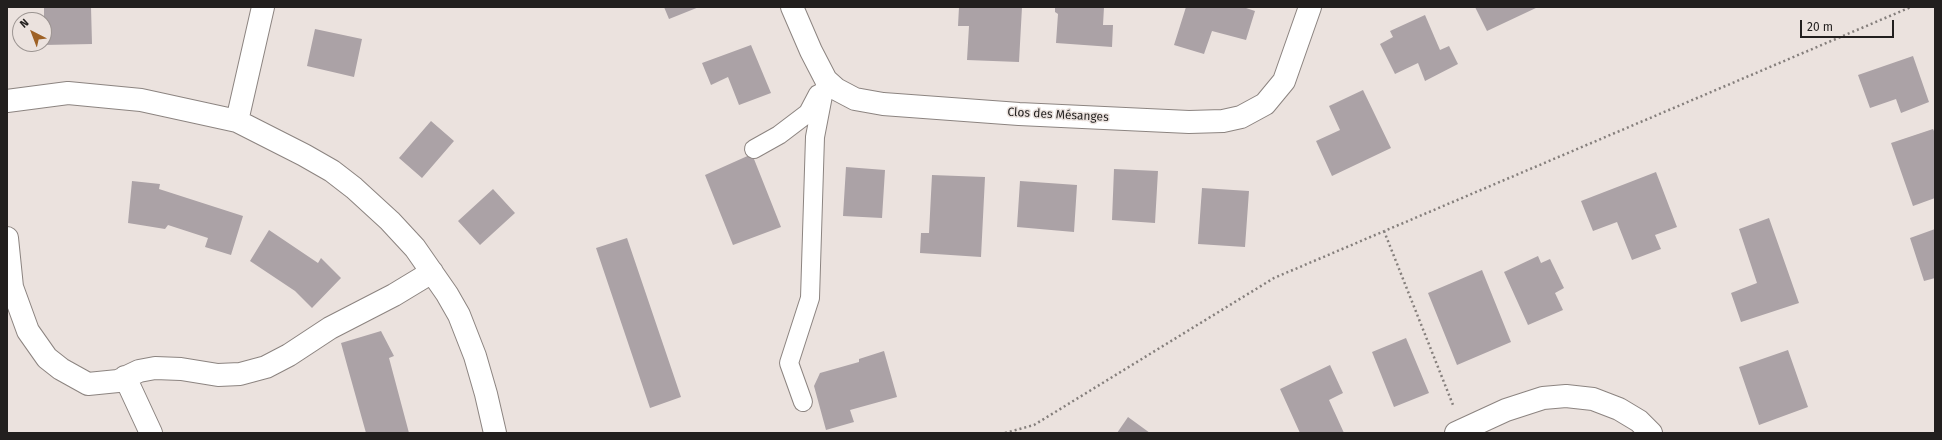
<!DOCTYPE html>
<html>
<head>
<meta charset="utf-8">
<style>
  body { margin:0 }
  #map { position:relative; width:1942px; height:440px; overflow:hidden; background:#ebe2de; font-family:"Fira Sans",sans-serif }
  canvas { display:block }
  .frame { position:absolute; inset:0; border:8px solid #221f1e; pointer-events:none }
  .north { position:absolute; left:12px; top:12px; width:40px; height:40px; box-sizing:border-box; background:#ebe2de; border:1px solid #9b9491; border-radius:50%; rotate:318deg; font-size:11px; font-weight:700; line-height:16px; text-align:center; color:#221f1e }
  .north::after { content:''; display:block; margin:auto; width:14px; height:18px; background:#9e6125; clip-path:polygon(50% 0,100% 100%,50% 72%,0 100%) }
  .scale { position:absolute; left:1800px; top:20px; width:94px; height:18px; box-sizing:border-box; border:2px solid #221f1e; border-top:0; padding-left:5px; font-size:12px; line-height:14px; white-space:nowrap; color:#221f1e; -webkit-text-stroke:3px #ebe2de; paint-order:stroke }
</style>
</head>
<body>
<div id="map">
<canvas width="1942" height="440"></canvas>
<div class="frame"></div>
<div class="north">N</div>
<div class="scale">20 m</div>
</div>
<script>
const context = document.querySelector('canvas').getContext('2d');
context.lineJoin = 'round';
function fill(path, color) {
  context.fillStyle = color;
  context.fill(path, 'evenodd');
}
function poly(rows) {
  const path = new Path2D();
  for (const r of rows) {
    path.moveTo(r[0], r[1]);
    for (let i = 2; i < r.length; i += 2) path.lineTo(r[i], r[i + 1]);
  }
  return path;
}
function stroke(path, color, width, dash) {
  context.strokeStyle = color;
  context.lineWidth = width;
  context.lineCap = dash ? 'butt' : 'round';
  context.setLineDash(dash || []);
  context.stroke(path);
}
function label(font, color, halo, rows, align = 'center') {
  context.font = font + ' "Fira Sans",sans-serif';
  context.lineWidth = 3;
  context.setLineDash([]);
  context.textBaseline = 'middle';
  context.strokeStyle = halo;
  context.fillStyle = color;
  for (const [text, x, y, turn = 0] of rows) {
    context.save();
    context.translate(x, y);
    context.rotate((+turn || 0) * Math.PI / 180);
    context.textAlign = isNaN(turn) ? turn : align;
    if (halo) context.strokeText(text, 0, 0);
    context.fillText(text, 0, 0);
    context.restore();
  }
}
fill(poly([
  [44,7,91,7,92,44,44,45],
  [664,7,699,7,669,19],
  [959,7,1022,7,1019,62,967,60,969,26,958,26],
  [1055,7,1104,7,1103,25,1113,25,1112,47,1056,43,1058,14,1055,12],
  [1186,7,1243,7,1255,11,1246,40,1212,31,1204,54,1174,45],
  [1475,7,1538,7,1487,31],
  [1425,15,1440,50,1449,46,1458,64,1425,81,1418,63,1395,74,1380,44,1393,37,1390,31],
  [315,29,362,39,354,77,307,66],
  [751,45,771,93,739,105,728,77,711,85,702,63],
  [1913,56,1929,102,1901,113,1896,99,1870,108,1858,75],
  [1363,90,1391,148,1332,176,1316,141,1340,130,1329,106],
  [431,121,454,141,422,178,399,158],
  [1933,129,1935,133,1935,198,1913,206,1891,143],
  [752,154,781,227,733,245,705,175],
  [846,167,885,170,882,218,843,216],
  [1114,169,1158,171,1155,223,1112,220],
  [1656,172,1677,227,1655,235,1661,249,1632,260,1617,222,1593,231,1581,201],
  [932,175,985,177,981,257,920,253,921,233,929,233],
  [132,181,160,184,159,189,243,216,231,255,205,247,208,238,168,225,165,229,128,223],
  [1020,181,1077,185,1074,232,1017,227],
  [1202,188,1249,191,1245,247,1198,244],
  [493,189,515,213,480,245,458,221],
  [1769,218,1799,303,1741,322,1731,293,1757,283,1739,229],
  [1935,229,1935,278,1924,281,1910,238],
  [269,230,318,263,321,258,341,278,312,308,295,291,250,261],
  [627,238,681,397,650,408,596,248],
  [1538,256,1541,263,1550,259,1564,288,1555,293,1563,310,1528,325,1504,272],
  [1482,270,1511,342,1457,365,1428,293],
  [381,331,394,356,389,358,409,433,366,433,347,365,341,343],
  [1406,338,1429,393,1394,407,1372,352],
  [1788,350,1808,407,1759,425,1739,367],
  [884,351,897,397,850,410,854,422,826,430,814,386,820,373,859,362,859,359],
  [1330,365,1343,393,1329,400,1344,433,1300,433,1280,389],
  [1128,417,1150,433,1117,433]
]), '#aba2a6');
const lane = poly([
  [754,149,779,135,808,113,818,94],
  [803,402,789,363,810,298,815,137,826,80]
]);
const street = poly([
  [792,7,811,51,826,80,836,89,855,99,883,104,1019,114,1189,122,1223,121,1241,117,1265,104,1284,81,1310,7],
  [7,101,68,93,141,100,237,121,304,155,332,171,354,188,390,221,415,248,447,294,459,315,475,356,486,394,495,433],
  [237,121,263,7],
  [7,238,12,287,28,331,47,358,61,369,88,384,118,381,139,371,155,368,181,369,218,375,240,374,266,367,289,355,330,328,394,295,432,272],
  [125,377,151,433],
  [1456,433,1506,410,1543,398,1566,396,1593,399,1619,409,1639,421,1651,433]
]);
stroke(lane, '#8c8480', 20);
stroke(street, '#8c8480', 24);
stroke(poly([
  [1384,231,1453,405],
  [1005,433,1034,425,1274,278,1911,7]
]), '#857f7c', 2.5, [2, 3]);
stroke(lane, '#fff', 18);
stroke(street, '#fff', 22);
label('12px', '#221f1e', '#ebe2de', [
  ["Clos des Mésanges",1058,115,3]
]);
</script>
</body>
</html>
